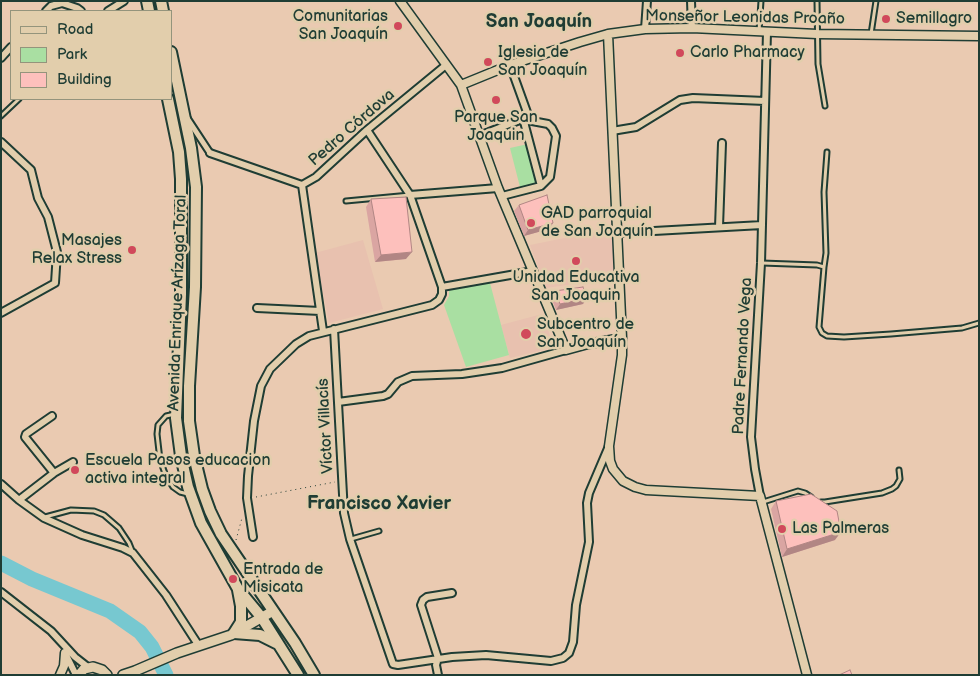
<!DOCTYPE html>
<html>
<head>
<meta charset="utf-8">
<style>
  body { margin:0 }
  #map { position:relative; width:980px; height:676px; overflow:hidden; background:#eacab1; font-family:"Balsamiq Sans",sans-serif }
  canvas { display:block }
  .frame { position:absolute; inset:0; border:2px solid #1f3d34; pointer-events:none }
  .legend { position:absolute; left:10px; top:10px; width:162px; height:90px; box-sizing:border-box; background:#e2ceac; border:1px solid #94947c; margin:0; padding:6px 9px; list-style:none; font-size:15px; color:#1f3d34 }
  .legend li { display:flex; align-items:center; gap:10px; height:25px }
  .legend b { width:25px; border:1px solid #94947c }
</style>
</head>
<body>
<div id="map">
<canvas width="980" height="676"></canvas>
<div class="frame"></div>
<ul class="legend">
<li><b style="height:6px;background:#e2ceac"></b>Road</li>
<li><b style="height:14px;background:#a9dfa2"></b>Park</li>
<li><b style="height:14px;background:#fdc0bc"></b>Building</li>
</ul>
</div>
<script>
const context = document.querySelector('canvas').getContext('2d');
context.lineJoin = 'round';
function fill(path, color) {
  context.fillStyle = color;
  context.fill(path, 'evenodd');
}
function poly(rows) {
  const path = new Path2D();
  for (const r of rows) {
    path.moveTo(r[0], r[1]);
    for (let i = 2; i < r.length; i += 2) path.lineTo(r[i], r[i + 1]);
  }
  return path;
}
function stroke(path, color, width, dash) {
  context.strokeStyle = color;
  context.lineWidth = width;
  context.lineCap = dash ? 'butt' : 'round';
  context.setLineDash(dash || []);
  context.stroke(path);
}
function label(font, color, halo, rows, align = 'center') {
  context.font = font + ' "Balsamiq Sans",sans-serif';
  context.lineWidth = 5;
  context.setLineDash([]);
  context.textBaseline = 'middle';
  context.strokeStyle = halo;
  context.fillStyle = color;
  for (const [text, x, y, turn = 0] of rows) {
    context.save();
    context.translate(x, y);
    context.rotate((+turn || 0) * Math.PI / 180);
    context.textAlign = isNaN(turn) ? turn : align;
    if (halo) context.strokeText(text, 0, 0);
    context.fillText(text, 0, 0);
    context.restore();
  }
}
fill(poly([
  [614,228,616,278,546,288,530,245],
  [363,240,383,309,329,323,315,253],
  [542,314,553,343,551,348,510,358,501,325]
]), '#e8c1af');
fill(poly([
  [528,144,541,184,521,191,510,148],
  [490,283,509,355,466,367,444,305,449,296,449,288]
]), '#a9dfa2');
stroke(poly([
  [1,563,32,579,110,611,140,632,152,647,166,675]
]), '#77c8d0', 15);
const service = poly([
  [817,1,818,64,825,106],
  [759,31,761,1],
  [871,34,876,1],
  [1,116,19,99],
  [346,201,410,195],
  [762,263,817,265,824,267,819,327,822,333,827,336,844,337,891,334,962,328,979,323],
  [824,267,826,253,824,192,827,152],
  [175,414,166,416,158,425,157,434,160,460,166,476,173,487,180,492,188,494],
  [763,502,798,491,805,493,811,497],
  [821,502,825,502,882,493,892,489,896,486,900,479,899,470],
  [45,517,71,510,94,511,104,515,119,528,129,543,133,553],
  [351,539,379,531]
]);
const pedestrian = poly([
  [187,118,210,153]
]);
const minor = poly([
  [691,1,692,28],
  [46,11,51,6,62,3,77,8,81,11],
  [108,11,124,1],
  [645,29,647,1],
  [1,58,11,47],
  [528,115,532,121,548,124,552,128,556,136,550,177,541,186],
  [612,131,636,127,680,100,693,98,765,101],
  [479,136,517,121,528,115,510,65],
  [1,142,31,170,38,198,48,217,57,252,55,283,1,313],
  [210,153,302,185,316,177,367,130,446,65],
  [302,185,323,331],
  [410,195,498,188],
  [502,196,541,186,523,118],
  [719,227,722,143],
  [618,233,762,225],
  [442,287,533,271],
  [257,308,320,311],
  [334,329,344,513,350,539,393,664,398,665,452,657,486,655,551,661,563,658,569,653,573,642,576,605,589,542,587,503,589,493,609,446],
  [338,402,383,396,388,394,398,382,412,376,462,374,502,368,566,350],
  [52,416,26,434,25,437,54,473],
  [1,484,19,500,44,518,82,535,123,548,133,553,166,595,199,646],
  [760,496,755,469,751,437,761,263,767,32],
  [19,500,54,473,73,462],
  [253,537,247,498,248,476,254,421,261,386,270,369,296,344,309,336,432,305,439,300,442,294,442,287,410,195,367,130],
  [1,592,51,631,75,657,89,668],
  [65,653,76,675],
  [438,675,436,665,438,658,421,605,423,600,427,597,452,593]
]);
const tertiary = poly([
  [400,1,461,85,498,188,566,350,588,344,622,338],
  [608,34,622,338,622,355,609,446,610,461,613,469,623,481,635,487,646,490,760,496,807,675],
  [461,85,510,65,580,42,608,34,645,29,692,28,817,34,979,36],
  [60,675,64,666,65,653]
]);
const secondary = poly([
  [79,675,84,669,93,667,102,670,107,675],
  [123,675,135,671,177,653,231,635,273,611]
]);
const primary = poly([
  [147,1,149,11],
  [161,1,163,11],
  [171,52,191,148,196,187,195,287,189,386,189,421,194,456,202,489,210,511,221,534,295,643,314,675],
  [168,99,179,152,181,179,181,294,176,418,181,456,188,487,201,523,238,589,262,618,298,675],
  [234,633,260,635,276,643],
  [234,633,241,622,241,606,238,590]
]);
stroke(service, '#1f3d34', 7);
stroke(pedestrian, '#1f3d34', 9);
stroke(minor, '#1f3d34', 10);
stroke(tertiary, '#1f3d34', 11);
stroke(secondary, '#1f3d34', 12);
stroke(primary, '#1f3d34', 14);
stroke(poly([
  [256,497,335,482],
  [236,540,242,518]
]), '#1f3d34', 1, [1, 4]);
stroke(service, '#e2ceac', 3);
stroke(pedestrian, '#e2ceac', 5);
stroke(minor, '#e2ceac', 6);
stroke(tertiary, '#e2ceac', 8);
stroke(secondary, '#e2ceac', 9);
stroke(primary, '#e2ceac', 10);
fill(poly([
  [371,199,406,259,375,262,366,207],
  [519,205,553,223,549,229,524,236,514,211],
  [555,291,587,298,583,304,556,310,551,297],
  [776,501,835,540,782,557,771,509]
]), '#daa5a2');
fill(poly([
  [553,223,549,229,524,236,528,230],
  [412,252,406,259,375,262,381,255],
  [587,298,583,304,556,310,560,304],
  [841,532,835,540,782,557,787,549]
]), '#b18684');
const building = poly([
  [547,195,553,223,528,230,519,205,547,195],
  [406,197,412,252,381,255,371,199,406,197],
  [583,287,587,298,560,304,555,291,583,287],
  [811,494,837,511,841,532,787,549,776,501,811,494],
  [850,670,852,675,839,675,850,670]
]);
fill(building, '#fdc0bc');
stroke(building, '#b18684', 1);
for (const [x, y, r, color] of [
  [886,19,5,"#d1495b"],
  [398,26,5,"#d1495b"],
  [680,53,5,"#d1495b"],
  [488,62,5,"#d1495b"],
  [496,100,5,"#d1495b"],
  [531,223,5,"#d1495b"],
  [132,250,5,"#d1495b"],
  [576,261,5,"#d1495b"],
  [526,334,6,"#d1495b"],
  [75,470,5,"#d1495b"],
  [782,529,5,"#d1495b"],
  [233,579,5,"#d1495b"]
]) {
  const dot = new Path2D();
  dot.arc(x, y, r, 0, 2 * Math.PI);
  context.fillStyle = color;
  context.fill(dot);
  stroke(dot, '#e2ceac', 2);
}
label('16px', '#1f3d34', '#e2ceac', [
  ["Comunitarias",388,17,"right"],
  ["San Joaquín",388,35,"right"],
  ["Semillagro",896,19],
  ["Iglesia de",498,53],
  ["San Joaquín",498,71],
  ["Carlo Pharmacy",690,53],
  ["Parque San",496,118,"center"],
  ["Joaquin",496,136,"center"],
  ["GAD parroquial",541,214],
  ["de San Joaquín",541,232],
  ["Masajes",122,241,"right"],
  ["Relax Stress",122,259,"right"],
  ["Unidad Educativa",576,278,"center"],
  ["San Joaquin",576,296,"center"],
  ["Subcentro de",537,325],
  ["San Joaquín",537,343],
  ["Escuela Pasos educacion",85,461],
  ["activa integral",85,479],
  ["Las Palmeras",792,529],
  ["Entrada de",243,570],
  ["Misicata",243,588]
], 'left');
label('16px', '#1f3d34', '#e2ceac', [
  ["Monseñor Leonidas Proaño",745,18,1],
  ["Pedro Córdova",352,128,-41],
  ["Avenida Enrique Arízaga Toral",178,303,-88],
  ["Padre Fernando Vega",743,356,-87],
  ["Víctor Villacís",326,426,-93]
]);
label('bold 19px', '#1f3d34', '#e2ceac', [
  ["San Joaquín",539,22],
  ["Francisco Xavier",379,504]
]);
</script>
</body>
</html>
